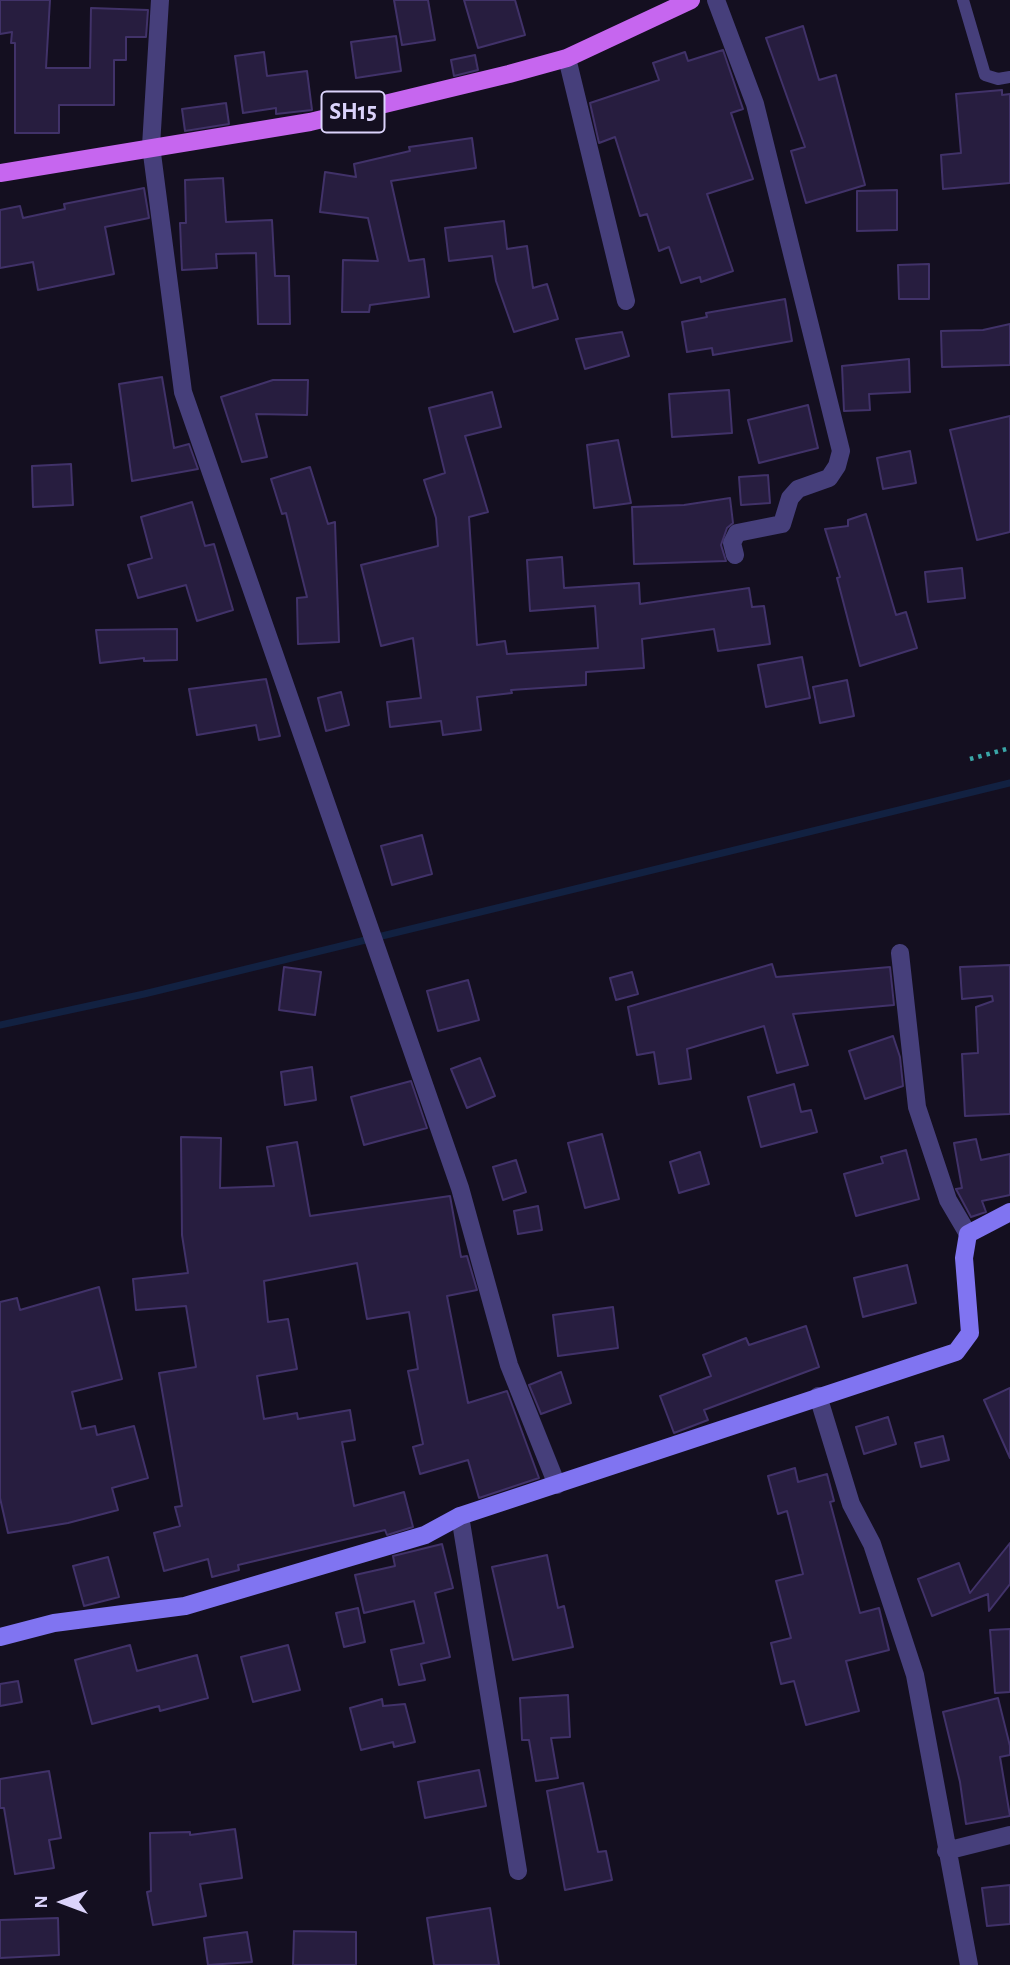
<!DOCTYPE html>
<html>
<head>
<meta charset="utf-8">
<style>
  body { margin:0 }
  #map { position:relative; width:1010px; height:1965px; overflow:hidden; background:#140f20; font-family:"Alegreya Sans",sans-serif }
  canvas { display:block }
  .north { position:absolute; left:28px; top:1867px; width:70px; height:70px; -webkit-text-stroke:5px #140f20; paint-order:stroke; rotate:270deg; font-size:19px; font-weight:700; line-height:28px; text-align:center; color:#dbd3fb }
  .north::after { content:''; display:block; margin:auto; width:24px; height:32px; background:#dbd3fb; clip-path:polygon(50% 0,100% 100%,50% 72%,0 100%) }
</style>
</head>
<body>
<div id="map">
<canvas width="1010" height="1965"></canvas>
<div class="north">N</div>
</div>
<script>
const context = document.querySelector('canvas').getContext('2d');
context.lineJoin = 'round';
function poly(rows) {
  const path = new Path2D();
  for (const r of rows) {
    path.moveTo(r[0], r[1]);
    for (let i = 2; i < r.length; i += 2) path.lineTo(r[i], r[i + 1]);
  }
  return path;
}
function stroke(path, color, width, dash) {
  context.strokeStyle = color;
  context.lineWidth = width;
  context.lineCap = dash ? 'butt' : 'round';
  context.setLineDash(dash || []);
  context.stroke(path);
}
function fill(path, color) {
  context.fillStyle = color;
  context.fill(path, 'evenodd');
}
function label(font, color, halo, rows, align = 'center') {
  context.font = font + ' "Alegreya Sans",sans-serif';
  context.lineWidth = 5;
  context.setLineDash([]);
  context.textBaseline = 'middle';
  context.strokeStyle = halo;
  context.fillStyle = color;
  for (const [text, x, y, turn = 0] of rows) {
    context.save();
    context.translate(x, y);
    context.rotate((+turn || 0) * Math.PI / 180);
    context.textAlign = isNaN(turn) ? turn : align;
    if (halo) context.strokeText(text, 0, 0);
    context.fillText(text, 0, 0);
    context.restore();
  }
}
stroke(poly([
  [0,1025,144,994,1010,783]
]), '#122141', 7);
const building = poly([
  [0,0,50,0,46,68,90,68,91,8,148,10,146,37,126,37,126,60,114,60,114,105,59,105,59,133,15,133,15,43,11,43,12,32,0,34,0,0],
  [394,0,428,0,435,40,402,45,394,0],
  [464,0,515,0,525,35,478,48,464,0],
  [803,26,819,80,836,75,865,185,806,203,791,151,805,147,766,38,803,26],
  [396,36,401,71,356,78,351,42,396,36],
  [723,50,743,109,731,113,753,179,707,194,733,271,701,282,700,277,681,283,669,247,659,251,647,214,640,216,615,137,599,143,590,103,659,80,653,63,685,52,688,61,723,50],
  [264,52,267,76,307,71,312,110,276,114,276,108,243,113,235,56,264,52],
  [475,55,478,70,454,76,451,60,475,55],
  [1002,90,1002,95,1010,94,1010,183,943,189,941,155,961,153,956,94,1002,90],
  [226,103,229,124,185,131,182,109,226,103],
  [472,138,476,168,391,181,409,261,424,259,429,297,370,305,369,312,342,312,343,260,378,261,368,218,320,212,325,172,356,177,354,164,410,151,409,147,472,138],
  [223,178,226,222,272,220,275,276,289,276,290,324,258,324,256,253,216,254,217,268,182,270,180,223,186,223,185,180,223,178],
  [144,188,149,218,105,227,114,274,38,290,33,262,0,268,0,210,20,206,23,218,65,209,64,204,144,188],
  [897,190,897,230,857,231,857,191,897,190],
  [504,221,507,249,527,246,533,288,547,284,558,319,514,332,496,281,492,256,449,261,445,228,504,221],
  [929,264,929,299,899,299,898,265,929,264],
  [785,299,792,341,713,355,712,348,687,352,682,322,707,317,706,313,785,299],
  [1010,324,1010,365,942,367,941,331,983,330,1010,324],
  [622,332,629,356,585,369,576,339,622,332],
  [909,359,910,392,869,394,870,410,844,411,842,366,909,359],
  [162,377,174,448,189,444,198,469,132,481,119,384,162,377],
  [273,380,308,380,307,415,256,414,267,457,242,462,221,397,273,380],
  [729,390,732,433,672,437,669,394,729,390],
  [492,392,501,427,465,436,488,512,469,517,477,645,505,641,507,654,598,648,595,606,530,611,527,560,562,557,564,588,639,583,640,604,749,588,752,607,764,606,770,644,718,651,714,629,642,639,644,668,586,672,586,685,511,690,512,693,477,697,481,730,443,735,441,721,390,727,387,702,421,698,413,638,381,646,361,565,438,546,436,518,424,480,445,473,429,408,492,392],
  [808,405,818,448,759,463,748,420,808,405],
  [1010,416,1010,532,977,540,950,430,1010,416],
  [618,440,631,503,594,508,587,445,618,440],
  [910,451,916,483,883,489,877,458,910,451],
  [71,464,73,505,33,507,32,466,71,464],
  [310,467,328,524,335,522,339,642,298,644,297,598,307,597,286,513,282,514,271,479,310,467],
  [768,475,770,503,741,505,739,477,768,475],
  [730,498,733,523,727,528,721,545,726,561,634,564,632,507,684,505,730,498],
  [192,502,205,546,214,544,233,610,197,621,186,585,138,598,128,565,152,558,141,517,192,502],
  [866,514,896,615,906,612,917,648,860,666,837,578,840,577,825,529,848,526,848,520,866,514],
  [962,568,965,598,928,602,925,572,962,568],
  [177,629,177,660,144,661,144,658,100,663,96,630,177,629],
  [802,657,810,698,766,707,758,665,802,657],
  [266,679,280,736,259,740,256,725,197,735,189,689,266,679],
  [847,680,854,716,820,723,813,687,847,680],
  [341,692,349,725,326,731,318,698,341,692],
  [422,835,432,874,392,885,381,846,422,835],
  [772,964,776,977,890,967,894,1005,793,1014,808,1065,777,1073,764,1026,687,1049,691,1079,659,1084,654,1052,637,1055,628,1007,772,964],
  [1010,965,1010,1114,965,1116,962,1054,978,1053,976,1007,993,1001,992,996,962,999,960,967,1010,965],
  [284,967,321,972,315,1015,279,1010,284,967],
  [632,972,638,994,616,1000,610,978,632,972],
  [468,980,479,1020,438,1031,427,991,468,980],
  [893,1036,900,1057,903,1086,865,1099,849,1051,893,1036],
  [480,1058,495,1096,467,1108,451,1069,480,1058],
  [312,1067,316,1100,285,1105,281,1072,312,1067],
  [411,1081,427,1128,364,1145,351,1097,411,1081],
  [794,1084,801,1112,811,1110,817,1132,761,1147,748,1097,794,1084],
  [602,1134,619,1199,585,1208,568,1143,602,1134],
  [181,1137,221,1138,220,1188,274,1186,267,1147,297,1142,310,1216,450,1196,461,1257,467,1256,477,1290,447,1296,468,1403,507,1391,539,1478,479,1498,468,1460,420,1474,413,1447,423,1444,408,1371,418,1369,409,1312,367,1319,357,1263,264,1281,268,1322,288,1319,297,1369,257,1376,264,1419,297,1413,298,1419,350,1410,355,1440,342,1442,354,1506,404,1492,413,1527,387,1535,385,1530,238,1565,239,1570,212,1577,208,1559,164,1571,154,1533,180,1526,175,1507,182,1506,159,1373,196,1367,186,1306,136,1310,133,1279,188,1273,182,1235,181,1137],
  [976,1139,981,1160,1010,1154,1010,1195,982,1201,986,1212,971,1217,956,1189,962,1188,954,1143,976,1139],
  [906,1150,919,1199,856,1216,844,1174,883,1163,881,1157,906,1150],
  [700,1152,709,1184,679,1193,670,1162,700,1152],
  [516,1160,526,1192,503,1200,493,1167,516,1160],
  [538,1206,542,1230,518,1234,514,1211,538,1206],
  [907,1265,916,1303,863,1317,854,1278,907,1265],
  [99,1287,122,1379,72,1392,81,1429,95,1426,97,1435,134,1426,148,1478,112,1488,118,1510,68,1523,8,1533,0,1498,0,1302,17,1298,20,1310,99,1287],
  [613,1307,618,1348,558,1356,553,1315,613,1307],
  [806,1326,819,1367,704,1410,708,1420,674,1433,660,1396,711,1376,703,1355,746,1338,749,1345,806,1326],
  [561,1372,571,1403,541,1414,529,1385,561,1372],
  [1010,1388,1010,1458,984,1400,1010,1388],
  [888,1417,896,1444,864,1454,856,1427,888,1417],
  [943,1436,949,1460,921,1467,915,1443,943,1436],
  [795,1468,798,1482,827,1474,834,1501,830,1502,860,1613,879,1608,889,1650,846,1661,859,1711,806,1725,794,1681,781,1684,771,1643,791,1638,776,1581,803,1574,787,1511,778,1514,768,1476,795,1468],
  [1010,1543,1010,1584,989,1611,988,1594,932,1616,918,1579,959,1563,970,1593,1010,1543],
  [442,1544,453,1588,435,1593,450,1657,421,1664,425,1680,399,1685,391,1650,424,1643,414,1601,364,1613,355,1575,395,1566,393,1556,442,1544],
  [547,1555,558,1608,564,1606,573,1647,513,1660,492,1567,547,1555],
  [108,1557,119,1597,84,1606,73,1566,108,1557],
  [358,1608,365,1642,344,1647,336,1613,358,1608],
  [1010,1629,1010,1692,995,1693,990,1630,1010,1629],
  [130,1645,137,1671,197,1655,208,1698,160,1711,159,1706,92,1724,75,1660,130,1645],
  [288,1645,300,1690,253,1702,241,1657,288,1645],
  [18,1681,22,1702,0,1706,0,1684,18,1681],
  [568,1695,570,1737,551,1738,558,1778,536,1781,529,1740,522,1740,520,1698,568,1695],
  [998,1698,1010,1746,1010,1755,1000,1757,1010,1816,966,1824,960,1782,943,1712,998,1698],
  [382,1699,383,1706,405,1704,415,1742,394,1747,393,1742,361,1750,350,1708,382,1699],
  [479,1770,486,1806,425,1818,418,1782,479,1770],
  [49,1771,61,1838,49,1840,54,1868,15,1874,4,1808,0,1808,0,1779,49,1771],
  [583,1783,598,1852,606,1851,612,1880,565,1890,547,1791,583,1783],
  [235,1829,242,1878,200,1884,206,1916,153,1925,147,1892,151,1891,150,1833,190,1832,190,1835,235,1829],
  [1010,1885,1010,1924,987,1926,982,1888,1010,1885],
  [490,1908,499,1965,434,1965,427,1918,490,1908],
  [58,1918,59,1955,0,1958,0,1920,58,1918],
  [294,1931,356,1932,356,1965,293,1965,294,1931],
  [247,1932,252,1962,208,1965,204,1938,247,1932]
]);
fill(building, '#271d3f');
stroke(building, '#413269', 2);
stroke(poly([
  [970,759,1010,748]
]), '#3aa6a7', 4.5, [3.5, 5]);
stroke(poly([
  [963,0,985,75,998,79,1010,77]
]), '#463f7b', 12);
stroke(poly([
  [716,0,755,104,841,451,837,466,829,478,798,489,790,498,782,524,737,533,732,543,735,555],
  [567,58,626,301],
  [151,146,183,392,460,1188,509,1365,557,1485],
  [900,953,917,1107,948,1200,968,1234],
  [818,1396,851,1504,872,1544,915,1675,969,1965],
  [460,1516,518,1871],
  [946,1851,1010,1835]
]), '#463f7b', 18);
stroke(poly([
  [151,146,160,0]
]), '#463f7b', 18);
stroke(poly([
  [0,1637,54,1623,185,1606,425,1535,460,1516,956,1352,970,1333,964,1258,968,1234,1010,1212]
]), '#8074f1', 18);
stroke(poly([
  [0,173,310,122,509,74,567,58,691,0]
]), '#c666ef', 18);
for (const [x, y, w] of [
  [353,112,63]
]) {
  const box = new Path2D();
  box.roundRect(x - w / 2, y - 20.5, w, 41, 5);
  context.fillStyle = '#140f20';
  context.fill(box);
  stroke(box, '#dbd3fb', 2);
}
label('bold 24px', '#dbd3fb', null, [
  ["SH15",353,112]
]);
</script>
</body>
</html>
